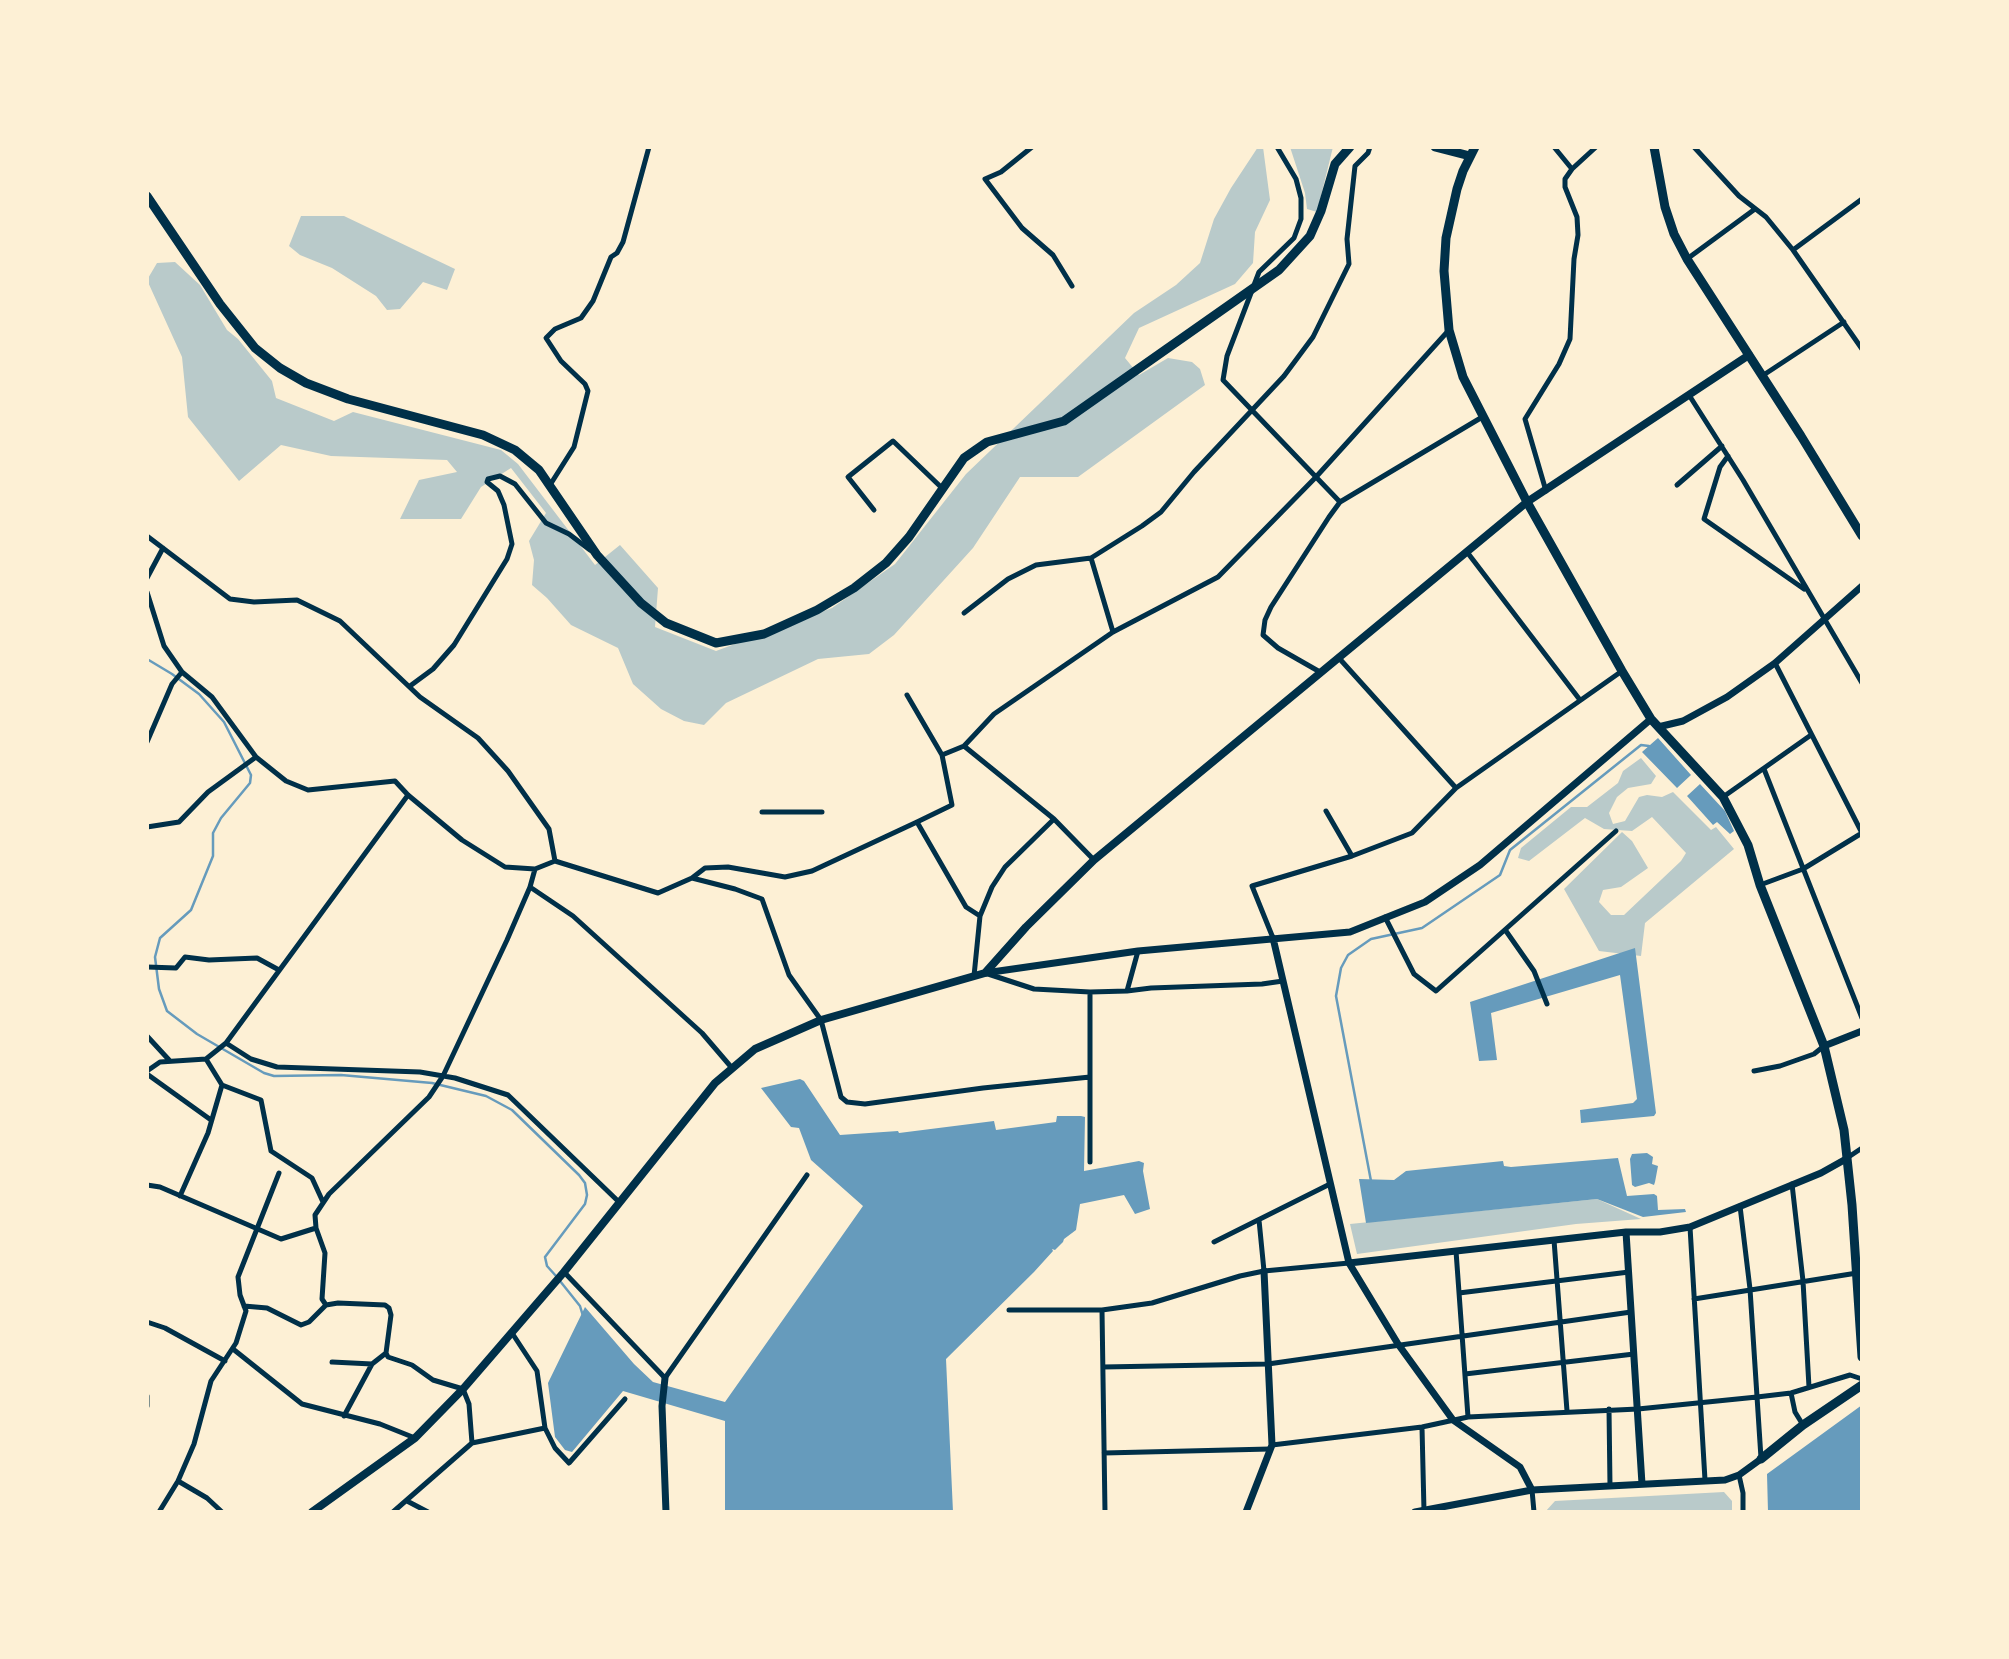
<!DOCTYPE html>
<html>
<head>
<meta charset="utf-8">
<style>
  body { margin:0 }
  #map { position:relative; width:2009px; height:1659px; overflow:hidden; background:#fdf0d5; font-family:"Libre Baskerville",serif }
  canvas { display:block }
  .frame { position:absolute; inset:0; border:149px solid #fdf0d5; pointer-events:none }
</style>
</head>
<body>
<div id="map">
<canvas width="2009" height="1659"></canvas>
<div class="frame"></div>
</div>
<script>
const context = document.querySelector('canvas').getContext('2d');
context.lineJoin = 'round';
function fill(path, color) {
  context.fillStyle = color;
  context.fill(path, 'evenodd');
}
function poly(rows) {
  const path = new Path2D();
  for (const r of rows) {
    path.moveTo(r[0], r[1]);
    for (let i = 2; i < r.length; i += 2) path.lineTo(r[i], r[i + 1]);
  }
  return path;
}
function stroke(path, color, width, dash) {
  context.strokeStyle = color;
  context.lineWidth = width;
  context.lineCap = dash ? 'butt' : 'round';
  context.setLineDash(dash || []);
  context.stroke(path);
}
fill(poly([
  [1258,147,1263,147,1270,200,1255,232,1253,263,1235,284,1139,328,1125,358,1139,375,1168,358,1192,362,1200,369,1205,385,1078,477,1020,477,973,548,894,635,869,654,818,659,726,703,704,725,684,721,661,709,633,684,618,648,571,625,547,598,532,585,534,560,529,541,546,513,511,468,481,487,461,519,400,519,419,480,457,472,447,460,331,456,281,445,239,481,188,417,182,357,147,280,157,263,175,262,200,285,227,330,238,339,272,381,276,398,334,421,353,412,501,450,518,464,595,565,620,545,658,588,655,627,716,651,832,608,895,564,966,474,1134,313,1176,285,1200,263,1214,219,1231,188],
  [1290,147,1333,147,1317,212,1307,209,1305,193],
  [301,216,344,216,455,269,447,290,423,282,400,309,387,310,376,296,332,268,300,255,289,246],
  [1641,758,1656,776,1651,784,1628,788,1617,797,1609,813,1613,824,1625,821,1639,797,1647,795,1662,797,1673,792,1711,830,1716,827,1734,849,1645,923,1641,956,1599,951,1564,889,1622,832,1632,841,1648,868,1621,887,1603,890,1599,902,1611,915,1624,915,1681,861,1686,853,1652,817,1632,831,1604,829,1585,818,1529,861,1518,858,1521,848,1571,807,1587,807,1618,783,1623,771],
  [1597,1199,1641,1219,1576,1224,1357,1254,1350,1224],
  [1724,1492,1732,1501,1732,1512,1545,1512,1555,1501]
]), '#b9caca');
fill(poly([
  [1658,738,1691,775,1677,788,1642,752],
  [1700,784,1725,811,1734,831,1730,834,1717,822,1713,825,1687,796],
  [1635,948,1656,1113,1654,1116,1581,1123,1580,1110,1633,1103,1637,1099,1620,975,1491,1013,1497,1060,1479,1061,1470,1002],
  [800,1079,804,1081,840,1135,898,1131,899,1133,994,1121,996,1130,1056,1122,1057,1116,1081,1116,1085,1117,1084,1171,1139,1161,1144,1163,1143,1171,1150,1209,1135,1214,1124,1195,1080,1204,1076,1230,1064,1239,1063,1242,1055,1250,1052,1249,1053,1251,1034,1272,946,1359,953,1512,725,1512,725,1421,623,1391,572,1452,565,1450,555,1437,548,1383,585,1307,634,1364,653,1382,725,1402,863,1206,811,1160,799,1128,791,1127,761,1088],
  [1647,1153,1653,1157,1652,1164,1658,1166,1655,1182,1654,1185,1649,1183,1635,1187,1632,1185,1630,1159,1632,1154],
  [1618,1158,1627,1196,1654,1194,1657,1196,1658,1210,1685,1209,1686,1212,1643,1217,1597,1199,1366,1223,1359,1179,1394,1180,1406,1171,1503,1161,1504,1166,1511,1167],
  [1862,1405,1862,1512,1768,1512,1767,1474]
]), '#669bbc');
stroke(poly([
  [147,659,172,674,199,694,224,722,251,775,250,783,221,818,213,833,213,856,191,910,160,938,155,957,159,989,167,1011,197,1034,264,1073,274,1076,341,1075,432,1083,486,1096,512,1110,579,1175,585,1183,587,1195,585,1204,545,1257,547,1266,556,1276],
  [1371,1181,1336,996,1341,968,1348,955,1371,939,1422,928,1500,875,1510,850,1641,745,1649,746],
  [560,1281,580,1306,583,1316]
]), '#669bbc', 2.5);
stroke(poly([
  [1032,147,1001,172,985,179,1022,228,1053,255,1072,286],
  [1277,147,1296,179,1301,198,1301,219,1294,238,1259,272,1227,356,1223,380,1340,502],
  [1554,147,1572,169],
  [1694,147,1739,196,1766,217,1793,250,1862,349],
  [1793,250,1862,199],
  [1687,259,1755,209],
  [1762,376,1844,322],
  [1689,395,1743,480,1862,683],
  [1728,456,1720,467,1704,519,1804,589],
  [550,485,574,447,588,391,585,384,561,361,546,338,555,329,581,318,593,301,611,257,617,253,623,242,649,147],
  [1677,485,1722,446],
  [1546,491,1525,419,1559,364,1570,339,1574,259,1578,235,1577,217,1565,187,1565,179,1572,169,1596,147],
  [874,510,848,477,893,441,943,489],
  [147,536,230,599,254,602,297,600,340,621,420,697,478,738,508,771,549,829,555,861],
  [1467,552,1580,700],
  [1091,558,1113,632],
  [147,578,163,548],
  [147,592,164,646,182,672,212,697,256,757,286,781,308,790,395,781,408,795,462,840,505,867,535,869],
  [964,613,1008,579,1036,565,1091,558,1142,526,1161,512,1194,472,1284,376,1313,337,1349,264,1347,239,1355,166,1368,153,1370,147],
  [1338,657,1456,788],
  [1775,663,1862,833],
  [1320,672,1278,648,1263,635,1265,620,1271,607,1329,517,1340,502,1484,416],
  [410,686,433,669,454,645,507,559,512,544,504,505,498,491,487,482,488,479,500,476,515,484,546,523,569,534,590,550],
  [147,742,172,684,182,672],
  [964,746,1054,819,1094,860],
  [942,755,964,746,994,714,1113,632,1218,577,1316,477,1449,330],
  [1764,769,1862,1018],
  [1723,797,1811,735],
  [1326,811,1352,856],
  [762,812,822,812],
  [917,822,966,907,980,916],
  [147,827,179,822,208,792,256,757],
  [692,878,735,889,762,899,789,975,821,1020,841,1097,847,1102,865,1104,983,1088,1090,1077],
  [1760,885,1803,869,1862,833],
  [530,887,573,916,702,1033,732,1068],
  [1385,917,1414,974,1436,991,1616,831],
  [1506,931,1534,971,1547,1004],
  [1273,938,1252,886,1352,856,1412,833,1456,788,1622,671],
  [147,967,176,968,185,957,209,960,257,958,279,970],
  [985,973,1034,989,1090,992,1127,991,1151,988,1262,984,1283,981],
  [974,976,980,916,992,887,1005,867,1054,819],
  [1127,991,1138,951],
  [1090,992,1090,1162],
  [147,1036,170,1061],
  [226,1043,251,1059,277,1067,420,1072,455,1078,508,1095,620,1203],
  [206,1059,222,1085,261,1100,271,1151,312,1178,323,1202],
  [147,1071,160,1062,206,1059,226,1043,408,795],
  [1754,1071,1780,1066,1814,1054,1824,1046],
  [147,1074,211,1120],
  [1847,1158,1862,1148],
  [1792,1184,1803,1281,1809,1387],
  [147,1185,160,1187,281,1239,316,1228],
  [180,1196,208,1133,222,1085],
  [1740,1206,1750,1289,1761,1458],
  [1259,1220,1264,1271],
  [1690,1227,1705,1480],
  [1554,1240,1567,1411],
  [1214,1242,1330,1184],
  [1456,1251,1468,1417],
  [564,1272,665,1378,807,1175],
  [1459,1293,1629,1272],
  [1694,1299,1857,1273],
  [326,1305,322,1299,325,1253,316,1228,315,1215,329,1194,429,1097,443,1076,507,940,530,887,535,869,555,861,658,893,692,878,705,868,728,867,785,877,812,871,917,822,952,805,942,755,907,695],
  [244,1306,267,1308,301,1325,309,1322,326,1305,338,1303,385,1305,389,1308,391,1315,386,1353,388,1357,412,1365,433,1380,463,1389,469,1404,472,1443,393,1512],
  [1009,1310,1102,1310,1152,1303,1240,1276,1264,1271,1349,1263],
  [1102,1310,1105,1512],
  [147,1322,165,1328,225,1361],
  [512,1333,537,1371,545,1428,555,1448,569,1463,625,1399],
  [233,1349,302,1404,380,1424,415,1438],
  [332,1362,372,1364],
  [1103,1367,1268,1364,1631,1312],
  [1465,1374,1634,1354],
  [1791,1393,1795,1412,1803,1425],
  [147,1396,147,1406],
  [1609,1409,1610,1486],
  [344,1416,372,1364,386,1353],
  [1422,1427,1424,1511],
  [472,1443,545,1428],
  [1272,1445,1422,1427,1468,1417,1638,1409,1757,1397,1791,1393,1850,1375,1862,1379],
  [1104,1453,1270,1449],
  [1739,1475,1743,1493,1743,1512],
  [178,1481,207,1498,222,1512],
  [1532,1490,1534,1512],
  [407,1501,428,1512],
  [159,1512,178,1481,194,1444,211,1381,236,1343,246,1311,240,1295,238,1277,279,1173]
]), '#003049', 5);
stroke(poly([
  [1658,727,1683,721,1727,697,1775,663,1862,586],
  [1273,938,1349,1263,1398,1344,1453,1420,1520,1467,1532,1490],
  [985,973,1138,951,1350,932,1425,902,1480,865,1651,719],
  [1824,1046,1862,1031],
  [1626,1232,1642,1484],
  [1349,1263,1626,1232,1660,1232,1690,1227,1821,1173,1846,1159],
  [665,1378,662,1406,666,1512],
  [1246,1512,1272,1445,1264,1271],
  [1415,1512,1532,1490,1725,1480,1739,1475,1761,1459]
]), '#003049', 7);
stroke(poly([
  [312,1512,415,1438,463,1389,564,1272,715,1083,755,1049,821,1020,985,973,1026,927,1094,860,1527,502,1749,355]
]), '#003049', 8);
stroke(poly([
  [1435,147,1470,156],
  [1654,147,1665,207,1674,234,1687,259,1801,436,1862,536],
  [147,196,220,304,255,348,280,368,306,383,348,399,483,435,515,450,539,470,597,555,641,603,666,623,716,643,764,634,817,610,854,588,886,563,909,537,964,458,987,442,1064,421,1279,270,1310,236,1321,211,1335,164,1350,147]
]), '#003049', 9);
stroke(poly([
  [1475,147,1463,171,1457,189,1446,238,1444,271,1449,330,1463,377,1527,502,1622,671,1651,719,1723,797,1748,845,1760,885,1824,1046,1844,1130,1852,1205,1862,1357],
  [1761,1459,1803,1425,1862,1385]
]), '#003049', 9);
</script>
</body>
</html>
